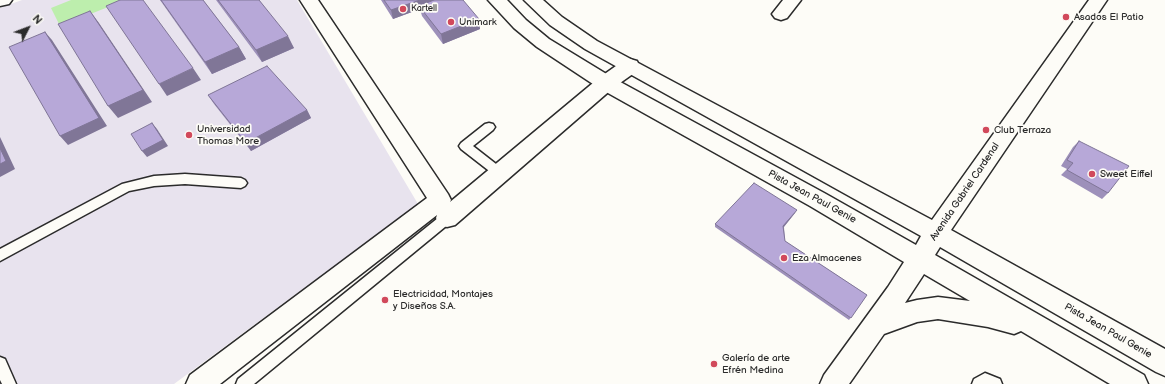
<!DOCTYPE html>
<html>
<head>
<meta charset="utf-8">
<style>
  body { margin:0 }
  #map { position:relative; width:1165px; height:384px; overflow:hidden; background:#fdfcf7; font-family:"Balsamiq Sans",sans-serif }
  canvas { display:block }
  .north { position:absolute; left:8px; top:8px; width:40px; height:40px; -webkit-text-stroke:3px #fdfcf7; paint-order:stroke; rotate:48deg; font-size:11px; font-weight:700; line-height:16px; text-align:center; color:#2b2b2b }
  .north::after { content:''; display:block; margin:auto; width:14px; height:18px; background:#2b2b2b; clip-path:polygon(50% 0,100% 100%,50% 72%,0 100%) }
</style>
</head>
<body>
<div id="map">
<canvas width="1165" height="384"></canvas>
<div class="north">N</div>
</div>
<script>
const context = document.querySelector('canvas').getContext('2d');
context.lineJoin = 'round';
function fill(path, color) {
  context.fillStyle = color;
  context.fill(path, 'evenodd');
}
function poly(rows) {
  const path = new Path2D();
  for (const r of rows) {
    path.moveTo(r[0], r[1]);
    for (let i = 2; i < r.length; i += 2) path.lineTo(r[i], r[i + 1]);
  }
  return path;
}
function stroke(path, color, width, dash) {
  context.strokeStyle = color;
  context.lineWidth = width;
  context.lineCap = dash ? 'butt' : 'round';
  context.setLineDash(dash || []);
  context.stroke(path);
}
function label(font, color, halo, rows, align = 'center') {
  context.font = font + ' "Balsamiq Sans",sans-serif';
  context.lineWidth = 3.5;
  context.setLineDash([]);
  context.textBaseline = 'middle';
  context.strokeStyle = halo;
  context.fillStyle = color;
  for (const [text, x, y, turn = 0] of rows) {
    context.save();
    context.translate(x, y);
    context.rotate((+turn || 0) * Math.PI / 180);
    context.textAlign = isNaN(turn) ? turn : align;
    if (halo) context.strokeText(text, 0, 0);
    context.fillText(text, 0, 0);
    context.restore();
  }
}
fill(poly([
  [22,0,297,0,418,204,174,384,0,384,0,8]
]), '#e8e3ee');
fill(poly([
  [71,0,126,0,60,26,51,8]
]), '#bdeead');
const lane = poly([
  [489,123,493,124,495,127,493,130,473,146,505,171,507,174,505,177,501,179,497,177,461,149,459,146,461,143,485,124,489,123],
  [185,174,241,178,245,180,247,183,245,186,241,188,185,184,154,186,129,191,0,261,0,249,122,184,154,176,185,174],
  [447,213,451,214,453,218,451,222,254,384,236,384,238,379,443,214,447,213],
  [0,357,5,359,16,384,2,384,0,380,0,357],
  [985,373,1000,379,1002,384,972,384,974,379,985,373]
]);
const street = poly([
  [0,0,12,0,9,4,0,6,0,0],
  [300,0,318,0,448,194,451,200,450,202,599,78,623,61,630,59,637,61,639,66,637,71,613,88,455,225,447,227,439,225,436,218,437,215,220,384,186,384,190,375,427,198,300,0],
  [783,0,801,0,787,18,781,20,775,18,772,14,783,0]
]);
const secondary = poly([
  [488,0,507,0,526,20,549,39,613,78,826,194,916,245,921,236,585,49,550,25,524,0,543,0,562,17,597,41,932,220,1089,0,1107,0,951,230,1165,349,1165,376,1156,372,940,247,935,255,1144,375,1148,384,1110,384,1021,331,1014,334,988,327,938,319,917,322,884,334,849,384,820,384,824,375,888,287,904,262,810,206,599,88,537,47,514,28,488,0],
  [924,274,970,301,938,297,917,300,905,303,924,274]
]);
stroke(lane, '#2b2b2b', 3);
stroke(street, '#2b2b2b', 3);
stroke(secondary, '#2b2b2b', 3);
fill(lane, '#fdfcf7');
fill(street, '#fdfcf7');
fill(secondary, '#fdfcf7');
fill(poly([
  [160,0,203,0,239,47,246,59,212,74],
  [216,0,259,0,294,48,262,62],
  [381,0,463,0,480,29,443,44,422,16,420,9,393,19],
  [208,95,307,110,311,118,251,151,214,104],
  [1079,141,1108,193,1102,199,1061,175,1067,169,1061,166,1073,147],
  [795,213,784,227,785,241,867,295,849,320,715,227,715,224]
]), '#9d90ba');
fill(poly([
  [420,0,446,0,419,6,420,9,393,19,391,10],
  [90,11,99,23,152,102,118,118,108,106],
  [479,19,480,29,443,44,441,34],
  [45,32,52,40,107,126,68,145,60,136],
  [288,36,294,48,262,62,256,50],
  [239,47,246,59,212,74,205,62],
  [193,68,201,80,167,96,159,84],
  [307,110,311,118,251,151,246,143],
  [152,123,157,129,168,146,147,157,142,151],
  [0,137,15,169,0,177],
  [797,210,795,213,782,229,783,226]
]), '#807697');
const building = poly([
  [120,0,143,0,193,68,159,84,106,6,120,0],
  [161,0,203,0,239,47,205,62,161,0],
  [218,0,259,0,288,36,256,50,218,0],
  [384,0,420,0,391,10,384,0],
  [434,0,463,0,479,19,441,34,419,6,434,0],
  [90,11,143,90,108,106,58,24,90,11],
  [45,32,99,118,60,136,9,47,45,32],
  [267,66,307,110,246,143,208,95,267,66],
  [152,123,163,140,142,151,131,134,152,123],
  [1079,141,1129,166,1108,193,1067,170,1073,163,1067,160,1079,141],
  [0,148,6,161,0,164,0,148],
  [754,183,797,210,783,226,785,241,867,295,851,318,715,224,754,183]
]);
fill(building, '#b7a8d8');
stroke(building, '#807697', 1);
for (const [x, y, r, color] of [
  [403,9,4,"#d1495b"],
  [1066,17,4,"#d1495b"],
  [451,22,4,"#d1495b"],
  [986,130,4,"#d1495b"],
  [189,135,4,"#d1495b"],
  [1092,174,4,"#d1495b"],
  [784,258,4,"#d1495b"],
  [385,300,4,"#d1495b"],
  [714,364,4,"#d1495b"]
]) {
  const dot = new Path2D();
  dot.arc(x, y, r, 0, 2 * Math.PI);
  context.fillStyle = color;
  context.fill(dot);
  stroke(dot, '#fdfcf7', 1.5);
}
label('9px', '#2b2b2b', '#fdfcf7', [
  ["Kartell",411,9]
], 'left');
label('10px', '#2b2b2b', '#fdfcf7', [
  ["Asados El Patio",1074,17],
  ["Unimark",459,22],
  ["Universidad",197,129],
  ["Thomas More",197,141],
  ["Club Terraza",994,130],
  ["Sweet Eiffel",1100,174],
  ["Eza Almacenes",792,258],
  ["Electricidad, Montajes",393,294],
  ["y Diseños S.A.",393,306],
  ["Galería de arte",722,358],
  ["Efrén Medina",722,370]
], 'left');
label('10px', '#2b2b2b', '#fdfcf7', [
  ["Avenida Gabriel Cardenal",965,192,-56],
  ["Pista Jean Paul Genie",812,197,29],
  ["Pista Jean Paul Genie",1108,331,30]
]);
</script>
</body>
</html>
